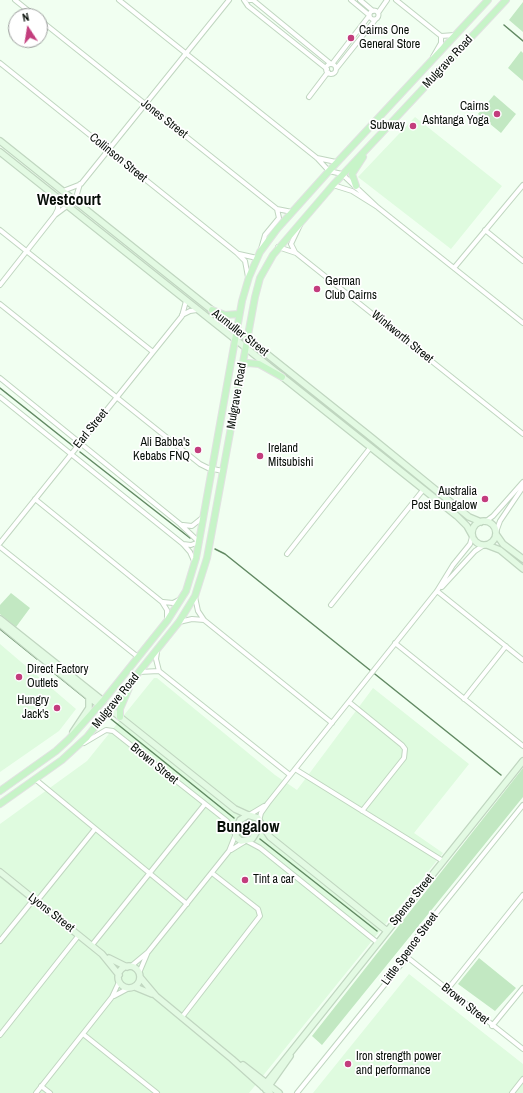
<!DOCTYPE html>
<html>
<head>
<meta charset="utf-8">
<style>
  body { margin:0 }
  #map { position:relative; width:523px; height:1093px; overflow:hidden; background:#f1fff1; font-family:"Archivo Narrow",sans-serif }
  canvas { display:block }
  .north { position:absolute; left:8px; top:8px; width:40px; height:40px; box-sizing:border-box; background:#fff; border:1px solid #9b9e9c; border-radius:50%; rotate:348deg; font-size:11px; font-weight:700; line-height:16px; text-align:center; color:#060d07 }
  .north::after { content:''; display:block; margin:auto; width:14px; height:18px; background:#c33d7d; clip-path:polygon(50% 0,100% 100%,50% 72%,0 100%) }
</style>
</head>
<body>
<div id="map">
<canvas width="523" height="1093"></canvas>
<div class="north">N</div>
</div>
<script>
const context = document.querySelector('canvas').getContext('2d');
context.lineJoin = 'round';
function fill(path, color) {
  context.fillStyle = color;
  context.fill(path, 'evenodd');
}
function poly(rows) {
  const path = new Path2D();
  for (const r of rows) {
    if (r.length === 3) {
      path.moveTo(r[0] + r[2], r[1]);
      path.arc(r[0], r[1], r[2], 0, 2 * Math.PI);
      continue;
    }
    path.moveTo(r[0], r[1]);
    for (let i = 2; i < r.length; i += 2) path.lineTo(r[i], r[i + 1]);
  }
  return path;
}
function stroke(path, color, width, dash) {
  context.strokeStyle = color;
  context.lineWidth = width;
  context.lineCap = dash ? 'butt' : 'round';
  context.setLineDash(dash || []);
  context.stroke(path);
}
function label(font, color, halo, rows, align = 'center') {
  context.font = font + ' "Archivo Narrow",sans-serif';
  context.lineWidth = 3.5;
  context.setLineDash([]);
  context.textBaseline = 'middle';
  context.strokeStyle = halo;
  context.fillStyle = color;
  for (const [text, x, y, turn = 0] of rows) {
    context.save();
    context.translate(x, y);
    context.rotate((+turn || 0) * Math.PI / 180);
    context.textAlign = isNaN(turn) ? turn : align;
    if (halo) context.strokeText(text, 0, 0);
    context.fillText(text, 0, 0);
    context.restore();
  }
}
fill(poly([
  [415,117,502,186,451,249,358,177],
  [0,644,76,709,59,731,0,772],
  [154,678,157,678,275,775,297,790,373,688,469,764,414,833,443,853,249,1093,0,1093,0,824,87,761],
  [409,974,523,1064,523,1093,313,1093]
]), '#dffbdf');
fill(poly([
  [523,2,523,32,509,20],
  [521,51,523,53,523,81,508,68],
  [494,95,516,114,501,133,478,114],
  [11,593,30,608,16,627,0,614,0,605],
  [523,768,523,797,322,1045,312,1036],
  [251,819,256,821,256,828,251,835,241,838,238,834,240,826,245,821],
  [479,958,516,988,495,1011,458,984]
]), '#c2e8c2');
stroke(poly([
  [504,25,523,41],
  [0,388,73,446],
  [80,452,190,538],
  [215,549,225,554,501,775],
  [0,629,37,659],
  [49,669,85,698],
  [111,719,234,818],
  [260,839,377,931]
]), '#628963', 1.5);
const street = poly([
  [15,0,35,16],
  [119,0,317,158,329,171,342,174,376,206],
  [244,0,248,6,327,69],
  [249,0,253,0,331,64],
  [351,0,369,15],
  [360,0,373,11],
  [396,0,441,36,455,35],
  [374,15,4.5],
  [378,13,387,0],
  [40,20,277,209,292,212],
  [433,57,441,43,441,36],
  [0,63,237,253,245,261,248,277],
  [332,64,369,16],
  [331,69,5],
  [336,69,375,20],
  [309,97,328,72],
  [317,158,336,162],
  [333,185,352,191,376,206,523,323],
  [63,191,81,184,229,0],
  [79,204,77,194,80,184],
  [55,215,67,206],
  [0,230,153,352],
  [485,230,523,261],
  [278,247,296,253,523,434],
  [261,249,265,235,279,218,277,209],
  [295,252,291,244,300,225],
  [239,254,257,258],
  [454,268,523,185],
  [0,285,55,215,58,209,58,199],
  [0,304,200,464,208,468,223,471],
  [182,315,190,311,197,310],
  [0,378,180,524,199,542,191,545,183,544],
  [0,397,183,544,190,552,195,563],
  [35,499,162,602,167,610,167,619],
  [485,522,493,516,523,482],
  [183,525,192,526,202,518],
  [496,532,500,521,523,487],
  [0,543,182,316,186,301],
  [0,547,138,657],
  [287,554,370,448],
  [442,587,475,551,484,545],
  [437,591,523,660],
  [195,597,198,611,204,620,332,723],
  [163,602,173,603,179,600],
  [331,605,423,490],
  [179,622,192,619,204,620],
  [395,643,523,746],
  [157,652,156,659,159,671],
  [139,672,159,671,290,775],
  [464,699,506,646],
  [349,702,402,745,405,749,404,758,362,811],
  [84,743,106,730,113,731,227,821,235,834],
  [295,769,443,861],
  [35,779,187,904],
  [249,815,264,806],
  [259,821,261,813,268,803,437,591,453,565,470,544,472,537],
  [247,841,260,848,378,943],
  [231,850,244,842],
  [37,901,95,829],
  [0,941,34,899],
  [92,945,205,804],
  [407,957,523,1049],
  [130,967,148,952,229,851,235,836],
  [139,973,147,954],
  [447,990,523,895],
  [114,996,129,988],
  [182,1017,260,916,258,909,212,873],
  [492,1026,523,988],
  [83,1034,157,1093],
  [0,1035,79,935],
  [41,1086,50,1093],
  [36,1093,112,997,119,982],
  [297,1093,407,957,413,942,523,805],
  [512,1093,523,1079]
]);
const secondary = poly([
  [0,141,372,438,469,517,481,522],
  [0,152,457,516,467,526,472,535],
  [484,533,12],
  [496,534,503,544,523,559],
  [487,545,500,550,523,569],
  [0,619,103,701],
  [0,624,99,705],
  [110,709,235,809,248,815],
  [73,732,89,708,89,697],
  [248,815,258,818,260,823,259,828,252,839,241,841,236,837,236,829,240,820,248,815],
  [260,822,270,837,387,931],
  [0,872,102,954,119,975],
  [109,958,127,967],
  [129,977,11],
  [140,977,156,996,232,1059,270,1093],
  [135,987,152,994],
  [243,1065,279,1093],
  [263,1087,523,761],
  [266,1090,290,1056]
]);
const primary = poly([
  [356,186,352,174,363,157],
  [212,310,225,315,239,314],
  [242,366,248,363,259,364,282,377],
  [120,717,120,709,129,688],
  [0,791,56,751,69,739,103,701,167,621,186,591,196,558,242,301,249,277,260,252,277,229,329,171,488,0],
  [0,804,62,760,87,737,179,622,195,596,207,558,255,297,260,278,273,255,333,185,506,0]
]);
stroke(street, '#c0d6c0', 6);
stroke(secondary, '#c0d6c0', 8);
stroke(primary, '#e1e2e1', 8);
stroke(street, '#fff', 4);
stroke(secondary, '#e3fae3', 5.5);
stroke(primary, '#c7f4c8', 6);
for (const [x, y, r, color] of [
  [351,38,4,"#c33d7d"],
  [497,114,4,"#c33d7d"],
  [413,126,4,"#c33d7d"],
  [317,289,4,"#c33d7d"],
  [198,450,4,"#c33d7d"],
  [260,456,4,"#c33d7d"],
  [485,499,4,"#c33d7d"],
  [19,677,4,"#c33d7d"],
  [57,708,4,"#c33d7d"],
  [245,880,4,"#c33d7d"],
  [348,1064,4,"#c33d7d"]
]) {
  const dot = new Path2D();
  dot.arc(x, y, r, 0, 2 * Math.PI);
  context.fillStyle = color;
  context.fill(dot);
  stroke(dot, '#fff', 1.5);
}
label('12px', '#060d07', '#fff', [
  ["Cairns One",359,31],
  ["General Store",359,45],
  ["Cairns",489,107,"right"],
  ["Ashtanga Yoga",489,121,"right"],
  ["Subway",405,126,"right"],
  ["German",325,282],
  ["Club Cairns",325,296],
  ["Ali Babba's",190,443,"right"],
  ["Kebabs FNQ",190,457,"right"],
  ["Ireland",268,449],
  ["Mitsubishi",268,463],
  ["Australia",477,492,"right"],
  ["Post Bungalow",477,506,"right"],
  ["Direct Factory",27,670],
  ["Outlets",27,684],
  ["Hungry",49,701,"right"],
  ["Jack's",49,715,"right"],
  ["Tint a car",253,880],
  ["Iron strength power",356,1057],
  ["and performance",356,1071]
], 'left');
label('12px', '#060d07', '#fff', [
  ["Mulgrave Road",448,62,-47],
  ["Jones Street",164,119,38],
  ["Collinson Street",118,158,39],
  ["Aumuller Street",240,333,38],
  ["Winkworth Street",402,337,39],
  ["Mulgrave Road",237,396,-80],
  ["Earl Street",91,429,-51],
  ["Mulgrave Road",116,701,-51],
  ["Brown Street",154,764,39],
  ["Spence Street",412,900,-51],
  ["Lyons Street",51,913,38],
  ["Little Spence Street",410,949,-54],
  ["Brown Street",465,1004,39]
]);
label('bold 16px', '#060d07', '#fff', [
  ["Westcourt",69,201],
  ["Bungalow",248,828]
]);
</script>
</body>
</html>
